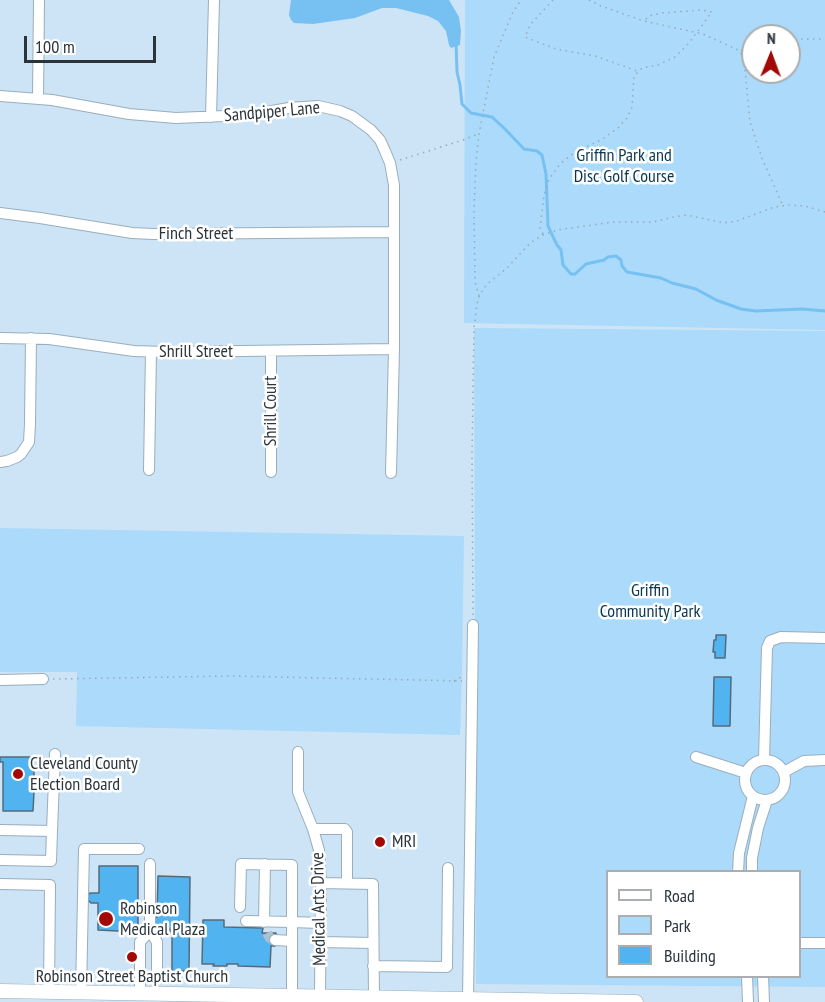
<!DOCTYPE html>
<html>
<head>
<meta charset="utf-8">
<style>
  body { margin:0 }
  #map { position:relative; width:825px; height:1002px; overflow:hidden; background:#cce4f5; font-family:"PT Sans Narrow",sans-serif }
  canvas { display:block }
  .legend { position:absolute; left:606px; top:870px; width:195px; height:108px; box-sizing:border-box; background:#fff; border:2px solid #aaaeb0; margin:0; padding:8px 10px; list-style:none; font-size:18px; color:#2b343a }
  .legend li { display:flex; align-items:center; gap:12px; height:30px }
  .legend b { width:30px; border:2px solid #aaaeb0 }
  .north { position:absolute; left:741px; top:24px; width:60px; height:60px; box-sizing:border-box; background:#fff; border:2px solid #aaaeb0; border-radius:50%; rotate:1deg; font-size:16px; font-weight:700; line-height:24px; text-align:center; color:#2b343a }
  .north::after { content:''; display:block; margin:auto; width:21px; height:27px; background:#a20a08; clip-path:polygon(50% 0,100% 100%,50% 72%,0 100%) }
  .scale { position:absolute; left:24px; top:36px; width:132px; height:27px; box-sizing:border-box; border:3px solid #2b343a; border-top:0; padding-left:8px; font-size:18px; line-height:21px; white-space:nowrap; color:#2b343a; -webkit-text-stroke:4px #fff; paint-order:stroke }
</style>
</head>
<body>
<div id="map">
<canvas width="825" height="1002"></canvas>
<ul class="legend">
<li><b style="height:8px;background:#fff"></b>Road</li>
<li><b style="height:16px;background:#abdafa"></b>Park</li>
<li><b style="height:16px;background:#51b4f1"></b>Building</li>
</ul>
<div class="north">N</div>
<div class="scale">100 m</div>
</div>
<script>
const context = document.querySelector('canvas').getContext('2d');
context.lineJoin = 'round';
function fill(path, color) {
  context.fillStyle = color;
  context.fill(path, 'evenodd');
}
function poly(rows) {
  const path = new Path2D();
  for (const r of rows) {
    if (r.length === 3) {
      path.moveTo(r[0] + r[2], r[1]);
      path.arc(r[0], r[1], r[2], 0, 2 * Math.PI);
      continue;
    }
    path.moveTo(r[0], r[1]);
    for (let i = 2; i < r.length; i += 2) path.lineTo(r[i], r[i + 1]);
  }
  return path;
}
function stroke(path, color, width, dash) {
  context.strokeStyle = color;
  context.lineWidth = width;
  context.lineCap = dash ? 'butt' : 'round';
  context.setLineDash(dash || []);
  context.stroke(path);
}
function label(font, color, halo, rows, align = 'center') {
  context.font = font + ' "PT Sans Narrow",sans-serif';
  context.lineWidth = 5;
  context.setLineDash([]);
  context.textBaseline = 'middle';
  context.strokeStyle = halo;
  context.fillStyle = color;
  for (const [text, x, y, turn = 0] of rows) {
    context.save();
    context.translate(x, y);
    context.rotate((+turn || 0) * Math.PI / 180);
    context.textAlign = isNaN(turn) ? turn : align;
    if (halo) context.strokeText(text, 0, 0);
    context.fillText(text, 0, 0);
    context.restore();
  }
}
fill(poly([
  [465,0,825,0,825,330,464,323],
  [753,36,789,36,789,72,753,72],
  [474,328,825,331,825,987,476,984],
  [608,872,800,872,800,976,608,976],
  [0,528,464,536,462,668,460,735,76,726,77,672,0,672]
]), '#abdafa');
fill(poly([
  [291,0,449,0,459,17,461,31,460,45,451,48,449,45,446,31,438,21,428,16,396,8,382,8,355,18,313,24,294,23,291,20,289,15]
]), '#77c1f2');
stroke(poly([
  [456,42,457,72,460,85,462,104,471,113,492,117,505,129,524,149,537,151,542,155,546,174,548,226,557,245,561,250,563,265,571,274,575,274,586,264,604,260,608,257,616,256,621,260,622,266,627,272,661,278,672,283,696,289,716,300,741,309,756,311,802,309,825,311]
]), '#77c1f2', 3);
const building = poly([
  [716,635,726,635,725,658,715,658,715,652,713,652,714,640,716,640,716,635],
  [714,677,731,677,730,726,713,726,714,677],
  [0,757,34,757,34,787,36,788,37,790,34,792,33,811,3,811,3,762,0,762,0,757],
  [99,866,138,866,138,930,118,931,98,930,98,903,91,903,88,900,88,895,90,893,99,893,99,866],
  [158,876,190,877,189,971,172,971,172,935,170,935,170,929,153,929,153,916,157,917,158,876],
  [203,920,224,920,224,927,263,928,262,933,276,933,275,946,271,946,270,967,238,966,238,964,227,964,227,966,213,966,214,964,202,964,203,920]
]);
fill(building, '#51b4f1');
stroke(building, '#556a79', 1.5);
stroke(poly([
  [267,933,270,938,275,940]
]), '#acc1d0', 10, [10, 5]);
const minor = poly([
  [0,96,52,100,129,114,176,118,249,115,289,108,318,106,340,111,352,116,371,130,380,140,385,151,390,163,394,185,394,349,391,473],
  [38,99,39,0],
  [211,117,214,0],
  [0,213,40,218,132,233,153,234,393,232],
  [0,338,49,339,134,351,165,352,394,349],
  [0,462,7,461,17,457,21,454,29,442,30,424,31,338],
  [149,470,151,352],
  [271,472,271,351],
  [0,680,43,679],
  [298,752,298,792,313,829,319,850,321,883,320,997],
  [696,757,746,773],
  [765,780,20],
  [764,760,767,648,770,641,781,637,825,638],
  [784,772,804,761,825,760],
  [313,829,345,829,347,832,347,883],
  [0,830,52,831,51,861,0,860],
  [52,831,55,754],
  [738,872,739,853,753,796],
  [752,872,752,858,758,828,767,800],
  [321,883,373,884,374,998],
  [0,884,50,885,49,992],
  [240,907,241,864,292,865,292,922,246,921],
  [264,922,265,864],
  [150,931,157,942,157,972],
  [275,940,292,941],
  [320,942,373,943],
  [800,943,825,943],
  [373,966,447,967,448,868],
  [747,976,748,1002],
  [763,976,764,1002],
  [81,992,84,849,139,849],
  [140,994,140,942,150,931,150,864],
  [292,996,292,922,320,923],
  [468,1000,473,625]
]);
const major = poly([
  [0,991,636,1002]
]);
stroke(minor, '#98aebe', 12);
stroke(major, '#98aebe', 15);
stroke(poly([
  [553,0,530,25,525,37,556,49,595,56,637,71],
  [589,0,601,6,644,21,703,34,740,51,744,59,750,122,762,158,783,206],
  [789,39,825,39],
  [741,51,747,46,753,45],
  [400,160,463,140,478,134],
  [543,234,540,229,544,195,549,179,560,164,575,152,601,140,618,128,627,118,632,107,634,76,642,68,658,65,675,57,689,43,712,12,702,10,662,13,649,16,644,21],
  [479,296,475,282,474,210,476,161,479,134,494,57,513,12,521,0],
  [473,615,472,455,474,328,477,304,479,297,486,285,507,268,530,243,543,235,557,230,613,222,653,222,674,217,687,215,724,223,737,221,774,207,789,205,805,206,825,212],
  [53,679,230,676,462,681],
  [454,681,463,676]
]), '#97aab7', 1.5, [1.5, 4.5]);
stroke(minor, '#fff', 10);
stroke(major, '#fff', 14);
for (const [x, y, r, color] of [
  [18,774,6,"#a20a08"],
  [380,842,6,"#a20a08"],
  [106,919,8,"#a20a08"],
  [132,957,6,"#a20a08"]
]) {
  const dot = new Path2D();
  dot.arc(x, y, r, 0, 2 * Math.PI);
  context.fillStyle = color;
  context.fill(dot);
  stroke(dot, '#fff', 2);
}
label('18px', '#2b343a', '#fff', [
  ["Sandpiper Lane",272,112,-5],
  ["Finch Street",196,234],
  ["Shrill Street",196,352],
  ["Shrill Court",271,411,-90],
  ["Medical Arts Drive",319,909,-91]
]);
label('18px', '#0a354e', '#fff', [
  ["Griffin Park and",624,156],
  ["Disc Golf Course",624,177],
  ["Griffin",650,591],
  ["Community Park",650,612]
]);
label('18px', '#2b343a', '#fff', [
  ["Cleveland County",30,764],
  ["Election Board",30,785],
  ["MRI",392,842],
  ["Robinson",120,909],
  ["Medical Plaza",120,930],
  ["Robinson Street Baptist Church",132,977,"center"]
], 'left');
</script>
</body>
</html>
